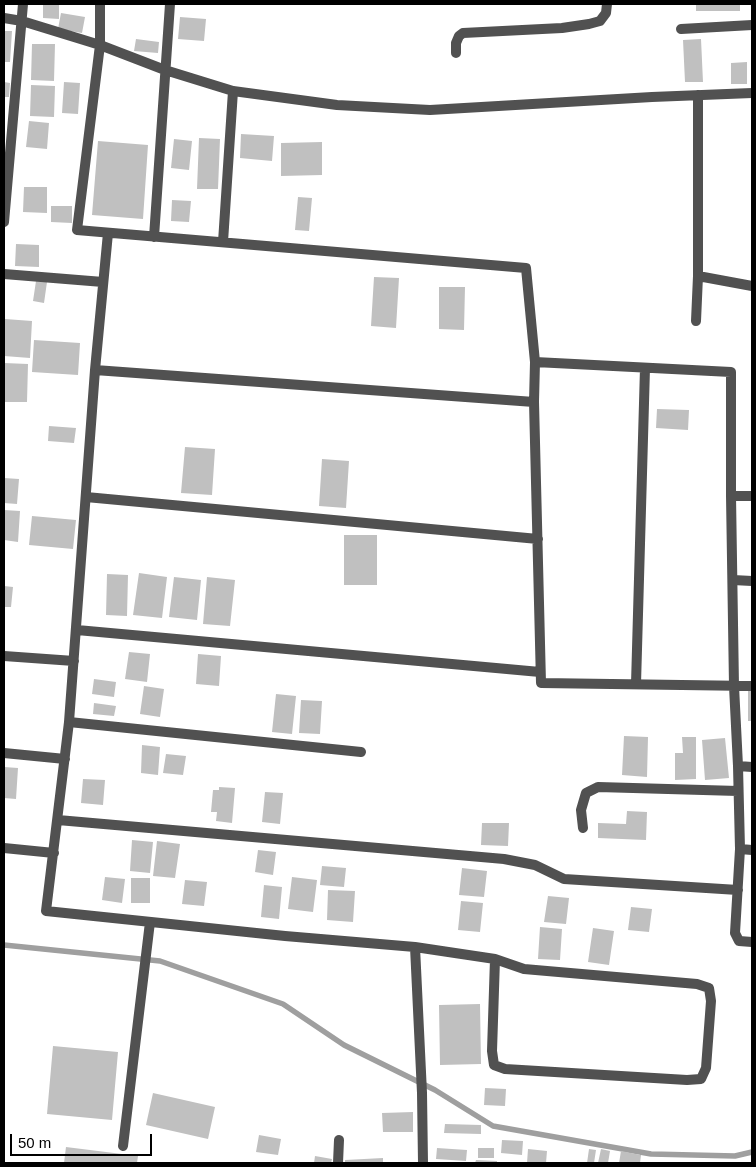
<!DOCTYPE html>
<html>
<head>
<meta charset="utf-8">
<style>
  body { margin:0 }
  #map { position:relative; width:756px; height:1167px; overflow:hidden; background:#fff; font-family:Helvetica,sans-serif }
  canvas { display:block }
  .frame { position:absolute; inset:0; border:5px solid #000; pointer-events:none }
  .scale { position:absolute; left:10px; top:1134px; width:142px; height:22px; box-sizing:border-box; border:2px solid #000; border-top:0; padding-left:6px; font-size:15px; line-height:18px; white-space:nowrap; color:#000; -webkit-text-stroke:4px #fff; paint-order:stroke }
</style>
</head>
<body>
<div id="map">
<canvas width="756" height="1167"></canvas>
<div class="frame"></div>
<div class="scale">50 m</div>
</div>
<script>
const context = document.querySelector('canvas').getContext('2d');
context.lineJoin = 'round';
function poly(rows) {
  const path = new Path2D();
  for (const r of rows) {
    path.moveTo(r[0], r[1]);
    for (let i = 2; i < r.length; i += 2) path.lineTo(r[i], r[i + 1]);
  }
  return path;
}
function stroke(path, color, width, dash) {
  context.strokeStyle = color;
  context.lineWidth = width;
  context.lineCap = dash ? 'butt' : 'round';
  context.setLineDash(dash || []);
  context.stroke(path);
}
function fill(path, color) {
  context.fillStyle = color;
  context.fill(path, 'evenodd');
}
stroke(poly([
  [4,945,160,961,283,1004,344,1045,435,1090,493,1126,651,1154,735,1156,752,1152]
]), '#9f9f9f', 5.5);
fill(poly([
  [43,4,59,4,59,19,43,18],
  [696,4,740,4,740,11,696,11],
  [61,13,85,17,82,33,58,29],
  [180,17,206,19,204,41,178,39],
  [4,31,12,31,10,62,4,62],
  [136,39,159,42,158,53,134,51],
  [701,39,703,82,685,82,683,40],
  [32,44,55,44,54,81,31,80],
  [747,62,747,84,731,84,731,63],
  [4,82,10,83,9,97,4,97],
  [64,82,80,83,78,114,62,113],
  [31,85,55,86,54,117,30,116],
  [29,121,49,123,47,149,26,147],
  [241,134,274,136,272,161,240,158],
  [199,138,220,139,218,189,197,189],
  [174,139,192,141,189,170,171,168],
  [98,141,148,145,143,219,92,215],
  [322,142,322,175,281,176,281,143],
  [24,187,47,187,47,213,23,212],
  [298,197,312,198,309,231,295,230],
  [172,200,191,201,189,222,171,221],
  [51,206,72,206,72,223,51,222],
  [16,244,39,245,39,267,15,266],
  [374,277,399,278,396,328,371,326],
  [36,281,47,282,44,303,33,301],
  [439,287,465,287,464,330,439,329],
  [5,319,32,321,30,358,4,356],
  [34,340,80,343,78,375,32,372],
  [4,363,28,364,27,402,4,402],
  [657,409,689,410,688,430,656,428],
  [49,426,76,428,74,443,48,441],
  [185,447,215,449,212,495,181,493],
  [322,459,349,461,346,508,319,506],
  [4,478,19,479,17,504,4,503],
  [4,510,20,511,18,542,4,540],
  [32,516,76,520,73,549,29,545],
  [344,535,377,535,377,585,344,585],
  [139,573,167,577,162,618,133,615],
  [107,574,128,575,127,616,106,615],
  [174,577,201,580,197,620,169,617],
  [207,577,235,580,230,626,203,624],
  [4,586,13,587,11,607,4,607],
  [129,652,150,654,147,682,125,679],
  [198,654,221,656,219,686,196,684],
  [94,679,116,682,114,697,92,694],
  [144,686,164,689,160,717,140,714],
  [748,691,752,691,752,721,748,721],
  [276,694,296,696,292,734,272,732],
  [301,700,322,701,320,734,299,733],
  [94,703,116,706,114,716,93,714],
  [624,736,648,737,647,777,622,775],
  [682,737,696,737,696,779,675,780,675,753,683,753],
  [725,738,729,778,705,780,702,740],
  [142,745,160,747,158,775,141,773],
  [166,754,186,756,183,775,163,773],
  [4,767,18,768,16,799,4,798],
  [83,779,105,780,103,805,81,803],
  [219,787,235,788,232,823,216,821,217,812,211,812,213,790,219,790],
  [265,792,283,793,280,824,262,822],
  [627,811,647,812,646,840,598,838,598,823,626,824],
  [482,823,509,823,508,846,481,845],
  [132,840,153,842,150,873,130,871],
  [157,841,180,844,175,878,153,876],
  [258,850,276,852,273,875,255,872],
  [322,866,346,868,344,887,320,885],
  [462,868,487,871,484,897,459,895],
  [105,877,125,879,122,903,102,900],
  [292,877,317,880,313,912,288,909],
  [131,878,150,878,150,903,131,903],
  [185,880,207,882,204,906,182,904],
  [264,885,282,887,279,919,261,917],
  [328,890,355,891,353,922,327,920],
  [548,896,569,898,566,924,544,922],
  [461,901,483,903,480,932,458,930],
  [631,907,652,909,649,932,628,930],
  [540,927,562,929,560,960,538,959],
  [593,928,614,931,609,965,588,962],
  [480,1004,481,1064,440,1065,439,1005],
  [53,1046,118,1052,112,1120,47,1114],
  [485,1088,506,1089,505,1106,484,1105],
  [153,1093,215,1107,208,1139,146,1125],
  [413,1112,413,1132,383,1132,382,1113],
  [445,1124,481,1125,481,1134,444,1133],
  [259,1135,281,1139,278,1155,256,1152],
  [502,1140,523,1141,522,1155,501,1153],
  [66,1147,138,1156,137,1163,64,1163],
  [437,1148,467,1150,466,1161,436,1159],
  [478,1148,494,1148,494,1158,478,1158],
  [528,1149,547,1151,546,1163,527,1163],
  [589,1149,596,1150,594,1163,587,1163],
  [601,1149,610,1151,608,1163,598,1163],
  [621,1151,641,1155,640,1163,619,1163],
  [315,1156,332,1159,331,1163,314,1163],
  [383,1158,383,1163,345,1163,345,1160],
  [476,1160,497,1161,497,1163,475,1163]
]), '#c0c0c0');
stroke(poly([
  [456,53,456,43,459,36,463,33,562,28,589,24,600,21,606,13,607,4]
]), '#515151', 10);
stroke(poly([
  [100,4,100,45,77,230,526,268,535,362,534,402,541,683,752,686],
  [4,18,22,21,100,45,165,70,233,91,337,105,430,110,652,97,752,93],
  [681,29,752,25],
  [698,95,698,276,752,286],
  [4,222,23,4],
  [108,233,95,370,69,722,46,911,285,936,415,947,495,959,524,969,697,984,709,988,711,1001,706,1068,701,1079,687,1080,505,1069,494,1065,492,1051,495,959],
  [154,237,170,4],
  [223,242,233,91],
  [4,274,103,282],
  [696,321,698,276],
  [535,362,731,372,731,496,734,686,738,766,740,849,735,933,739,941,752,942],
  [95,370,534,402],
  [731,496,752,496],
  [86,497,538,539],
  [733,580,752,581],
  [77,630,540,672],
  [4,656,74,661],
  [636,684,645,368],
  [69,722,361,752],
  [4,753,65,759],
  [738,766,752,767],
  [58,820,504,859,535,865,564,879,738,890],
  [583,828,581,810,586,793,598,787,738,791],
  [4,848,54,853],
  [740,849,752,850],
  [415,947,422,1093,423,1163],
  [123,1146,150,922],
  [338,1163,339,1140]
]), '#515151', 10);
</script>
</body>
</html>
